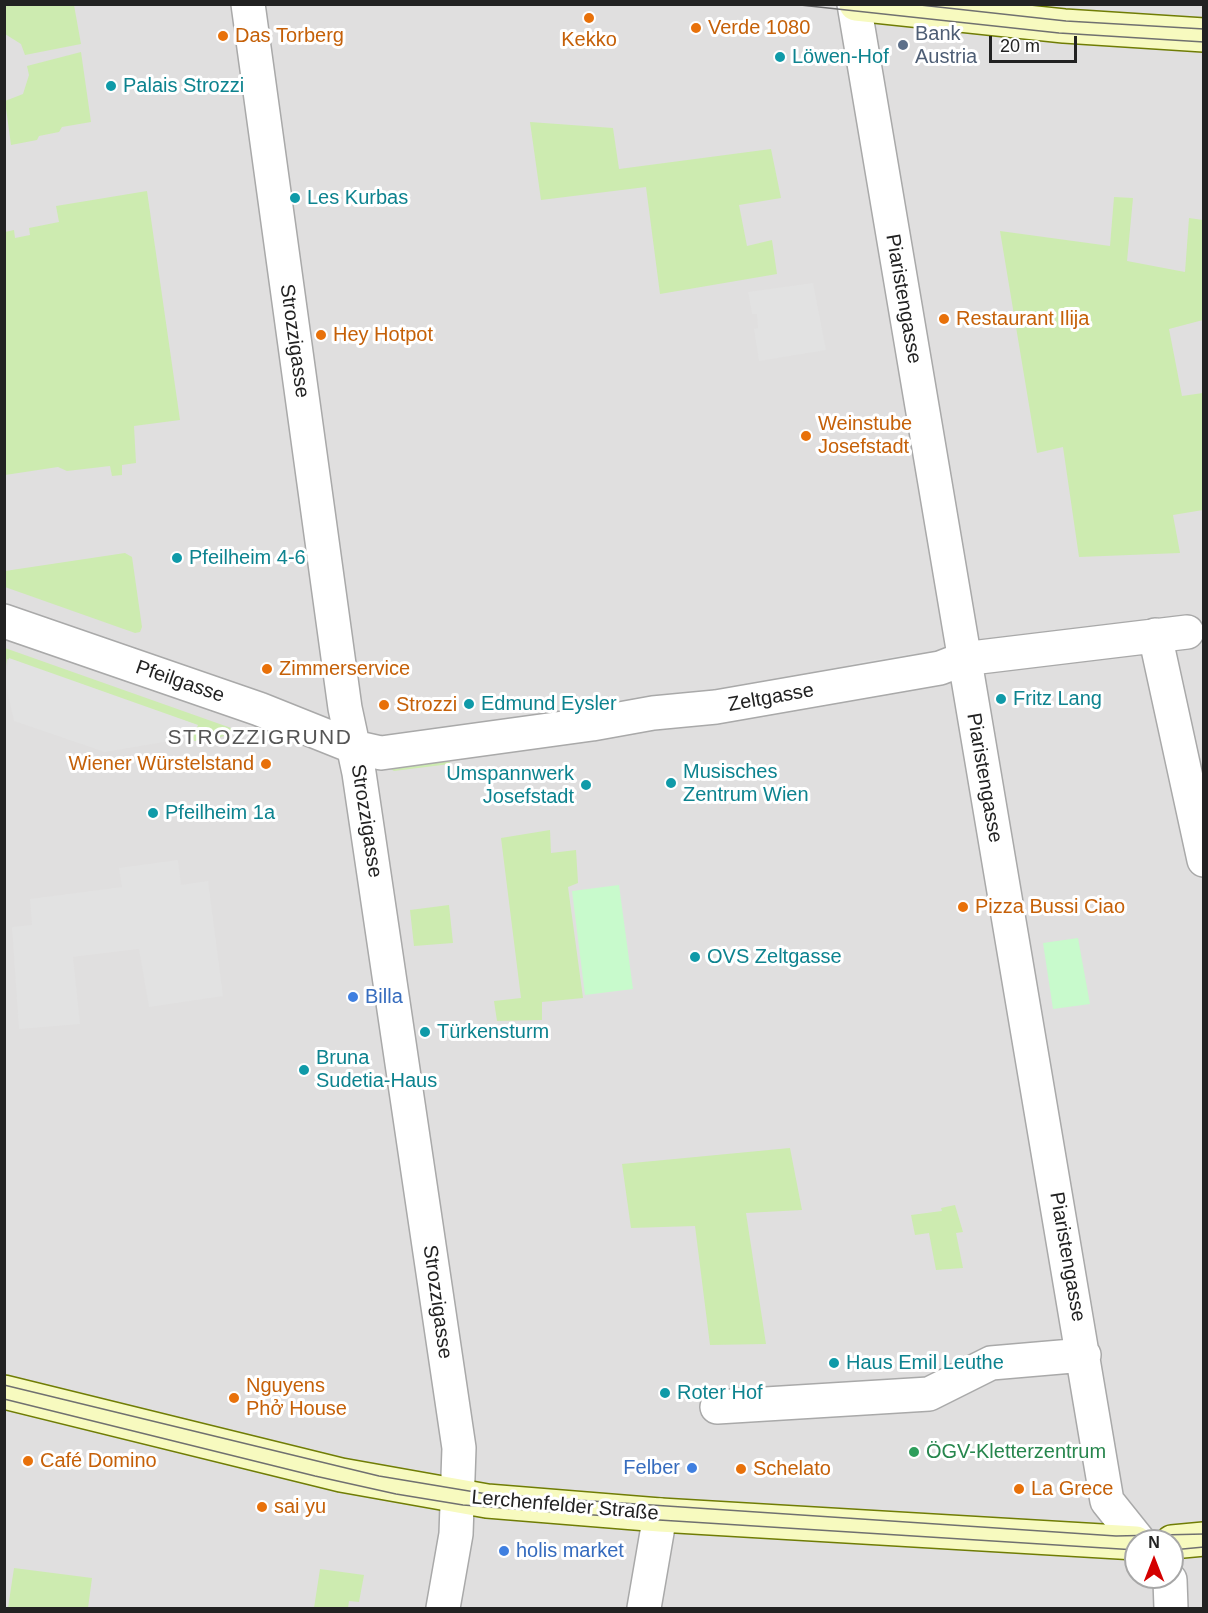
<!DOCTYPE html>
<html>
<head>
<meta charset="utf-8">
<style>
  body { margin:0 }
  #map { position:relative; width:1208px; height:1613px; overflow:hidden; background:#f2efe9; font-family:Arial,sans-serif }
  canvas { display:block }
  .frame { position:absolute; inset:0; border:6px solid #222; pointer-events:none }
  .north { position:absolute; left:1124px; top:1529px; width:60px; height:60px; box-sizing:border-box; background:#fff; border:2px solid #a7a7a7; border-radius:50%; rotate:0deg; font-size:16px; font-weight:700; line-height:24px; text-align:center; color:#222 }
  .north::after { content:''; display:block; margin:auto; width:21px; height:27px; background:#d40000; clip-path:polygon(50% 0,100% 100%,50% 72%,0 100%) }
  .scale { position:absolute; left:989px; top:36px; width:88px; height:27px; box-sizing:border-box; border:3px solid #222; border-top:0; padding-left:8px; font-size:18px; line-height:21px; white-space:nowrap; color:#222; -webkit-text-stroke:4px #fff; paint-order:stroke }
</style>
</head>
<body>
<div id="map">
<canvas width="1208" height="1613"></canvas>
<div class="frame"></div>
<div class="north">N</div>
<div class="scale">20 m</div>
</div>
<script>
const context = document.querySelector('canvas').getContext('2d');
context.lineJoin = 'round';
function fill(path, color) {
  context.fillStyle = color;
  context.fill(path, 'evenodd');
}
function poly(rows) {
  const path = new Path2D();
  for (const r of rows) {
    path.moveTo(r[0], r[1]);
    for (let i = 2; i < r.length; i += 2) path.lineTo(r[i], r[i + 1]);
  }
  return path;
}
function stroke(path, color, width, dash) {
  context.strokeStyle = color;
  context.lineWidth = width;
  context.lineCap = dash ? 'butt' : 'round';
  context.setLineDash(dash || []);
  context.stroke(path);
}
function label(font, color, halo, rows, align = 'center') {
  context.font = font + ' Arial,sans-serif';
  context.lineWidth = 6;
  context.setLineDash([]);
  context.textBaseline = 'middle';
  context.strokeStyle = halo;
  context.fillStyle = color;
  for (const [text, x, y, turn = 0] of rows) {
    context.save();
    context.translate(x, y);
    context.rotate((+turn || 0) * Math.PI / 180);
    context.textAlign = isNaN(turn) ? turn : align;
    if (halo) context.strokeText(text, 0, 0);
    context.fillText(text, 0, 0);
    context.restore();
  }
}
fill(poly([
  [5,5,1203,5,1203,1608,5,1608],
  [1136,1541,1172,1541,1172,1577,1136,1577]
]), '#e0dfdf');
fill(poly([
  [4,5,74,5,81,44,25,55,21,44,5,34],
  [81,52,91,122,62,127,59,132,39,136,37,140,11,145,5,101,23,94,29,75,27,66],
  [530,122,613,128,619,169,771,149,781,198,739,205,747,246,772,240,777,274,660,294,646,187,541,200],
  [147,191,180,420,134,426,136,463,122,465,122,475,112,476,110,466,67,471,58,467,5,475,5,232,14,230,15,238,30,235,29,228,59,222,56,206],
  [1114,197,1133,198,1127,261,1185,272,1189,218,1203,220,1203,320,1169,329,1182,396,1203,393,1203,510,1173,515,1180,553,1079,557,1063,447,1037,453,1000,231,1110,246],
  [125,553,132,557,142,627,140,632,135,633,5,587,5,571],
  [5,648,231,728,232,732,213,741,194,741,193,737,197,725,7,659,5,672],
  [449,755,450,764,394,771,389,768],
  [550,830,551,853,576,850,578,883,568,887,583,998,542,1002,542,1020,497,1021,494,1001,521,998,501,838],
  [449,905,453,943,414,946,410,910],
  [790,1148,802,1210,746,1213,766,1344,710,1345,695,1226,631,1228,622,1164],
  [955,1205,963,1232,956,1233,963,1268,936,1270,929,1233,915,1235,911,1215,942,1211,941,1208],
  [14,1568,92,1578,88,1608,8,1608],
  [320,1569,364,1575,359,1602,349,1601,348,1608,314,1608]
]), '#cdebb0');
fill(poly([
  [619,885,633,989,585,995,572,891],
  [1078,938,1090,1004,1053,1009,1043,943]
]), '#c8facc');
fill(poly([
  [813,283,826,350,759,361,754,329,758,328,757,314,752,314,748,292],
  [915,653,917,664,851,675,849,664],
  [9,658,198,725,193,737,105,752,14,721,5,682],
  [178,860,181,885,208,881,223,996,149,1007,139,949,73,957,80,1024,19,1029,12,927,32,925,30,899,122,887,119,868]
]), '#e2e2e2');
const street = poly([
  [248,4,345,708,359,773,459,1448,456,1534,443,1608],
  [854,4,1107,1501,1139,1541],
  [4,621,259,709,354,747,381,753,592,724,653,713,716,707,940,668,963,659,1187,632],
  [1155,635,1204,860],
  [717,1407,929,1394,991,1363,1084,1355],
  [1167,1577,1170,1580,1171,1608],
  [644,1608,660,1515]
]);
const secondary = poly([
  [856,4,1064,26,1204,35],
  [4,1392,341,1475,487,1501,660,1515,1136,1543],
  [1172,1542,1204,1539]
]);
stroke(street, '#a9a9a9', 36);
stroke(secondary, '#707d05', 36);
stroke(street, '#fff', 33);
stroke(secondary, '#f7fabf', 33);
stroke(poly([
  [791,4,1059,33,1204,42],
  [911,4,1066,21,1204,29],
  [4,1385,379,1476,487,1494,1116,1536,1204,1534],
  [4,1399,315,1476,396,1494,463,1505,659,1520,1136,1550],
  [1172,1550,1204,1547]
]), '#707070', 1.5);
for (const [x, y, r, color] of [
  [589,18,6,"#e8710a"],
  [696,28,6,"#e8710a"],
  [223,36,6,"#e8710a"],
  [903,45,6,"#5c6f8a"],
  [780,57,6,"#0f9aa8"],
  [111,86,6,"#0f9aa8"],
  [295,198,6,"#0f9aa8"],
  [944,319,6,"#e8710a"],
  [321,335,6,"#e8710a"],
  [806,436,6,"#e8710a"],
  [177,558,6,"#0f9aa8"],
  [267,669,6,"#e8710a"],
  [1001,699,6,"#0f9aa8"],
  [469,704,6,"#0f9aa8"],
  [384,705,6,"#e8710a"],
  [266,764,6,"#e8710a"],
  [671,783,6,"#0f9aa8"],
  [586,785,6,"#0f9aa8"],
  [153,813,6,"#0f9aa8"],
  [963,907,6,"#e8710a"],
  [695,957,6,"#0f9aa8"],
  [353,997,6,"#3f7fe0"],
  [425,1032,6,"#0f9aa8"],
  [304,1070,6,"#0f9aa8"],
  [834,1363,6,"#0f9aa8"],
  [665,1393,6,"#0f9aa8"],
  [234,1398,6,"#e8710a"],
  [914,1452,6,"#2e9e5b"],
  [28,1461,6,"#e8710a"],
  [692,1468,6,"#3f7fe0"],
  [741,1469,6,"#e8710a"],
  [1019,1489,6,"#e8710a"],
  [262,1507,6,"#e8710a"],
  [504,1551,6,"#3f7fe0"]
]) {
  const dot = new Path2D();
  dot.arc(x, y, r, 0, 2 * Math.PI);
  context.fillStyle = color;
  context.fill(dot);
  stroke(dot, '#fff', 2);
}
label('20px', '#c56008', '#fff', [
  ["Verde 1080",708,28],
  ["Das Torberg",235,36],
  ["Kekko",589,40,"center"],
  ["Restaurant Ilija",956,319],
  ["Hey Hotpot",333,335],
  ["Weinstube",818,424],
  ["Josefstadt",818,447],
  ["Zimmerservice",279,669],
  ["Strozzi",396,705],
  ["Wiener Würstelstand",254,764,"right"],
  ["Pizza Bussi Ciao",975,907],
  ["Nguyens",246,1386],
  ["Phở House",246,1409],
  ["Café Domino",40,1461],
  ["Schelato",753,1469],
  ["La Grece",1031,1489],
  ["sai yu",274,1507]
], 'left');
label('20px', '#4e5e75', '#fff', [
  ["Bank",915,34],
  ["Austria",915,57]
], 'left');
label('20px', '#0d838f', '#fff', [
  ["Löwen-Hof",792,57],
  ["Palais Strozzi",123,86],
  ["Les Kurbas",307,198],
  ["Pfeilheim 4-6",189,558],
  ["Fritz Lang",1013,699],
  ["Edmund Eysler",481,704],
  ["Musisches",683,772],
  ["Zentrum Wien",683,795],
  ["Umspannwerk",574,774,"right"],
  ["Josefstadt",574,797,"right"],
  ["Pfeilheim 1a",165,813],
  ["OVS Zeltgasse",707,957],
  ["Türkensturm",437,1032],
  ["Bruna",316,1058],
  ["Sudetia-Haus",316,1081],
  ["Haus Emil Leuthe",846,1363],
  ["Roter Hof",677,1393]
], 'left');
label('20px', '#222', '#fff', [
  ["Piaristengasse",903,299,80],
  ["Strozzigasse",294,341,82],
  ["Pfeilgasse",180,682,19],
  ["Zeltgasse",771,698,-10],
  ["Piaristengasse",984,778,80],
  ["Strozzigasse",366,821,81],
  ["Piaristengasse",1067,1257,80],
  ["Strozzigasse",437,1302,82],
  ["Lerchenfelder Straße",565,1506,5]
]);
label('20px', '#366cbe', '#fff', [
  ["Billa",365,997],
  ["Felber",680,1468,"right"],
  ["holis market",516,1551]
], 'left');
label('20px', '#27864d', '#fff', [
  ["ÖGV-Kletterzentrum",926,1452]
], 'left');
context.letterSpacing = '1.5px';
label('21px', '#555', '#fff', [
  ["STROZZIGRUND",260,738]
]);
context.letterSpacing = '0px';
</script>
</body>
</html>
